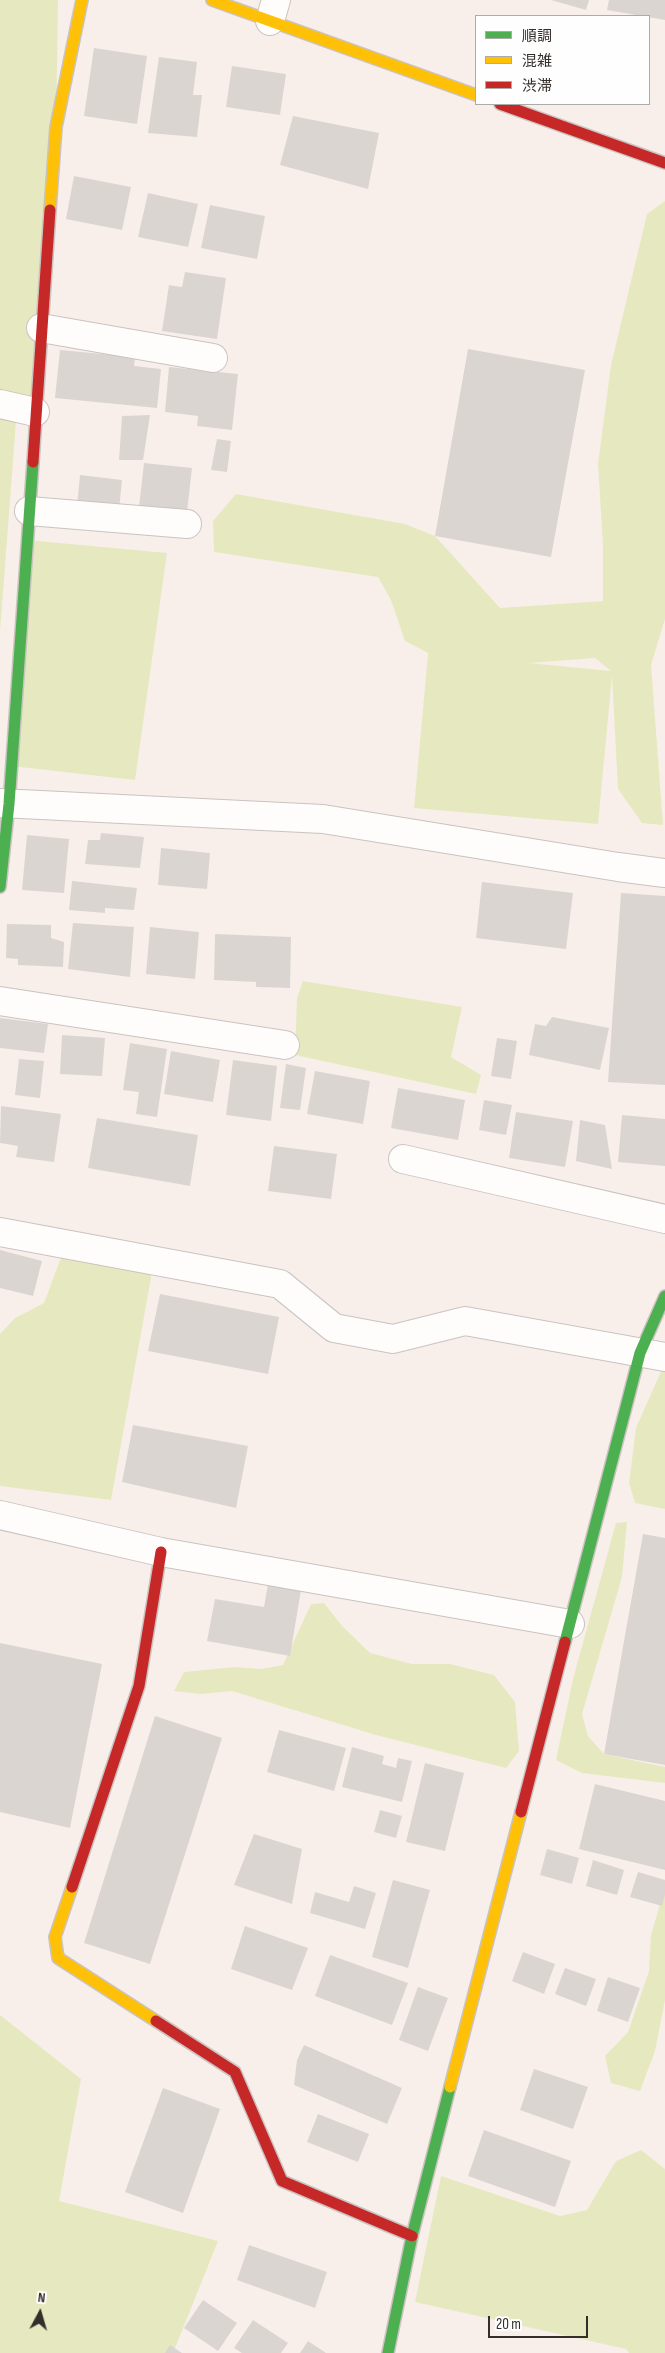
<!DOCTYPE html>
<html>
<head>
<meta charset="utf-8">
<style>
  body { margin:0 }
  #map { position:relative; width:665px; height:2353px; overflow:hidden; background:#f8efeb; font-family:"Sofia Sans Condensed","Noto Sans JP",sans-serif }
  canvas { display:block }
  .legend { position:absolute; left:475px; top:15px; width:175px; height:90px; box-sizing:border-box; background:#fefefe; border:1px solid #adabaa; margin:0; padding:6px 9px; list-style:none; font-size:15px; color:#342e2b }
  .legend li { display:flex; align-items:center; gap:10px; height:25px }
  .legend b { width:25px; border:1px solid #adabaa }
  .north { position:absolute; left:15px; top:2288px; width:50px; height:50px; -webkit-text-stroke:4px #fefefe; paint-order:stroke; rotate:6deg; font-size:14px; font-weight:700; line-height:20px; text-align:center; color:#342e2b }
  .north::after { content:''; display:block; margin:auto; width:18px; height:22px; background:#342e2b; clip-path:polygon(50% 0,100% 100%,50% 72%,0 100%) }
  .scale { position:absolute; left:488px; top:2316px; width:100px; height:22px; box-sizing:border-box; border:2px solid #342e2b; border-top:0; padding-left:6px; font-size:15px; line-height:18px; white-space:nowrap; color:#342e2b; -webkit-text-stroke:4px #fefefe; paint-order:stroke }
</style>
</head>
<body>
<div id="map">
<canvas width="665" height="2353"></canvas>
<ul class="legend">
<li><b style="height:6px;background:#4caf50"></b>順調</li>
<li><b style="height:6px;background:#ffc107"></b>混雑</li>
<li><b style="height:6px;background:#c62828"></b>渋滞</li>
</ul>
<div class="north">N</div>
<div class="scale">20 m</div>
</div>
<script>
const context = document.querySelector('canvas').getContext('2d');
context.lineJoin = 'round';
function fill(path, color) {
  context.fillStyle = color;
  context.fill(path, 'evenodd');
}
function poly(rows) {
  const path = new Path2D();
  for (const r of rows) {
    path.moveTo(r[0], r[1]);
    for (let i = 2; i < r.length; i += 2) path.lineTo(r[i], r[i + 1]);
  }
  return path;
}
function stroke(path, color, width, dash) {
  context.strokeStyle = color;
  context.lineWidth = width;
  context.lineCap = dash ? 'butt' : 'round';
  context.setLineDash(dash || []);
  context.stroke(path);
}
fill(poly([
  [0,0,58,0,56,127,35,412,0,404],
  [665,201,665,619,651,665,663,825,642,823,618,789,612,676,598,824,414,808,428,654,430,654,405,641,391,600,378,577,214,552,213,521,236,494,405,524,435,536,500,608,603,601,603,546,598,464,611,365,647,214],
  [595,658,611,671,529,663],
  [0,416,16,421,0,632],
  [27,540,167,553,135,780,11,766],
  [303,981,462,1007,451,1057,481,1075,476,1094,295,1055,297,998],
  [62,1255,152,1272,111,1500,0,1486,0,1334,15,1318,44,1303],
  [663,1367,665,1367,665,1509,635,1503,629,1483,636,1428],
  [627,1522,622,1577,582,1714,588,1736,604,1754,665,1767,665,1783,582,1773,556,1760,573,1679,616,1523],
  [324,1603,342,1626,370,1653,412,1664,450,1664,494,1675,515,1702,519,1751,506,1768,376,1735,232,1691,201,1694,174,1691,184,1672,234,1667,261,1669,283,1665,311,1604],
  [665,1887,665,2000,655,2051,640,2091,611,2083,605,2056,628,2032,649,1971,651,1935],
  [0,2015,81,2079,59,2201,218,2241,173,2353,0,2353],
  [641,2150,665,2169,665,2353,629,2353,626,2349,415,2302,441,2176,560,2216,587,2210,616,2161]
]), '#e6e9bf');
fill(poly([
  [551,0,589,0,586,10],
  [609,0,665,0,665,20,607,10],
  [94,48,147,56,137,124,84,116],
  [159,57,197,62,193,95,202,95,197,137,148,133],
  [232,66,286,74,280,115,226,107],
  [293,116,379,133,368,189,280,165],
  [74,176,131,187,122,230,66,219],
  [148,193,198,204,188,247,138,237],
  [210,205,265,216,257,259,201,248],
  [185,272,226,278,217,339,162,331,169,285,182,287],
  [468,349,585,370,551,557,435,536],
  [60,350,135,357,134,366,161,369,157,408,55,398],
  [169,367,238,374,232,430,197,426,198,416,165,412],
  [150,415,143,460,119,460,122,416],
  [217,439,231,441,227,472,211,470],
  [144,463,192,468,187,512,139,507],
  [80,475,122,480,119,510,77,506],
  [101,833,144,837,140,868,85,864,88,840,100,840],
  [27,835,69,839,64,893,22,890],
  [161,848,210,853,207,889,158,885],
  [72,881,137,888,134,910,105,908,105,913,69,910],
  [482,882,573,893,566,949,476,938],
  [621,893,665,896,665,1085,608,1082],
  [73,923,134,927,130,977,68,969],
  [7,924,51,925,51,938,64,942,63,967,18,965,18,959,6,958],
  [150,927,199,932,195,979,146,974],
  [215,934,291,937,290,988,256,987,256,982,214,980],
  [552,1017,609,1028,600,1070,529,1055,535,1024,546,1026],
  [0,1018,48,1024,44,1053,0,1048],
  [62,1035,105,1038,102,1076,60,1074],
  [497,1038,517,1041,511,1079,491,1076],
  [130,1043,167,1049,157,1117,136,1114,139,1092,123,1090],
  [171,1051,220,1060,213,1102,164,1094],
  [19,1059,44,1061,40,1098,15,1095],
  [233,1060,277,1066,271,1121,226,1115],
  [286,1064,306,1068,300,1110,280,1108],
  [315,1071,370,1081,363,1124,307,1114],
  [398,1088,465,1100,458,1140,391,1128],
  [484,1100,512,1105,506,1135,479,1130],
  [1,1106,61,1114,54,1162,16,1157,18,1146,0,1143],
  [516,1112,573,1121,565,1167,509,1158],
  [622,1115,665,1119,665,1166,618,1162],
  [97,1118,198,1135,190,1186,88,1168],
  [580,1120,605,1125,612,1169,576,1161],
  [274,1146,337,1154,331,1199,268,1191],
  [0,1250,42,1261,33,1296,0,1288],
  [160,1294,279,1317,268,1374,148,1351],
  [133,1425,248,1446,236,1508,122,1482],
  [643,1534,665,1538,665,1765,604,1754],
  [269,1578,302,1584,290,1656,207,1641,215,1599,264,1607],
  [0,1643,102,1664,70,1828,0,1812],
  [155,1716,222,1738,150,1964,84,1943],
  [279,1730,346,1748,334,1791,267,1772],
  [352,1747,384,1756,382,1764,396,1768,398,1758,412,1761,402,1802,342,1787],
  [425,1763,464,1773,445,1851,406,1842],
  [595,1784,665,1801,665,1870,579,1849],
  [380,1810,402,1816,396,1838,374,1832],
  [254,1834,302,1849,292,1904,234,1885],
  [547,1849,579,1858,572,1884,540,1875],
  [593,1860,624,1870,617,1895,586,1886],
  [638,1872,665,1880,665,1895,662,1906,630,1897],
  [393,1880,430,1890,408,1968,372,1957],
  [354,1886,376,1893,365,1929,310,1913,315,1892,349,1902],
  [245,1926,308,1948,292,1990,231,1969],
  [523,1952,555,1964,544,1994,512,1981],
  [330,1955,408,1983,392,2025,315,1996],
  [565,1968,596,1979,586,2006,555,1994],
  [608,1977,640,1988,628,2022,597,2011],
  [418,1987,448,1998,428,2051,399,2040],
  [304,2045,402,2088,387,2124,294,2085,297,2060],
  [534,2069,588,2087,573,2129,520,2110],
  [163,2088,220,2109,183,2213,125,2192],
  [318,2114,369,2134,358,2162,307,2142],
  [484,2130,571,2161,555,2207,468,2176],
  [249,2245,327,2272,315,2308,237,2280],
  [203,2300,237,2323,218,2351,184,2328],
  [253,2320,288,2343,281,2353,242,2353,234,2348],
  [308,2341,326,2353,300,2353],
  [170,2345,182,2353,165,2353]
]), '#dbd5d1');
const street = poly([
  [270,21,276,0],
  [41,328,213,358],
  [0,404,35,412],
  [29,511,187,524],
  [0,803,323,819,618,867,665,873],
  [0,1001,285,1045],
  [403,1159,665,1219],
  [0,1232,280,1284,334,1328,393,1339,465,1321,665,1357],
  [0,1515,161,1552,570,1624]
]);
const fast = poly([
  [0,887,9,804,33,462],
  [565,1642,640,1353,665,1296],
  [388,2353,412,2236,450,2087]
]);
const slow = poly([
  [212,0,476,95],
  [50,210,56,127,82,0],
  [72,1887,55,1937,58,1958,156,2021],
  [450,2087,521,1812]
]);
const jam = poly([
  [500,104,665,163],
  [33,462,50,210],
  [521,1812,565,1642],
  [72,1887,139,1686,161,1552],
  [156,2021,235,2072,282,2181,412,2236]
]);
stroke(street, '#cac3c0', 30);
stroke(fast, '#cac3c0', 14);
stroke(slow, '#cac3c0', 14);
stroke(jam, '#cac3c0', 14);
stroke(street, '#fefdfc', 28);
stroke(fast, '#4caf50', 11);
stroke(slow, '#ffc107', 11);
stroke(jam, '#c62828', 11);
</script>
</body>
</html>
